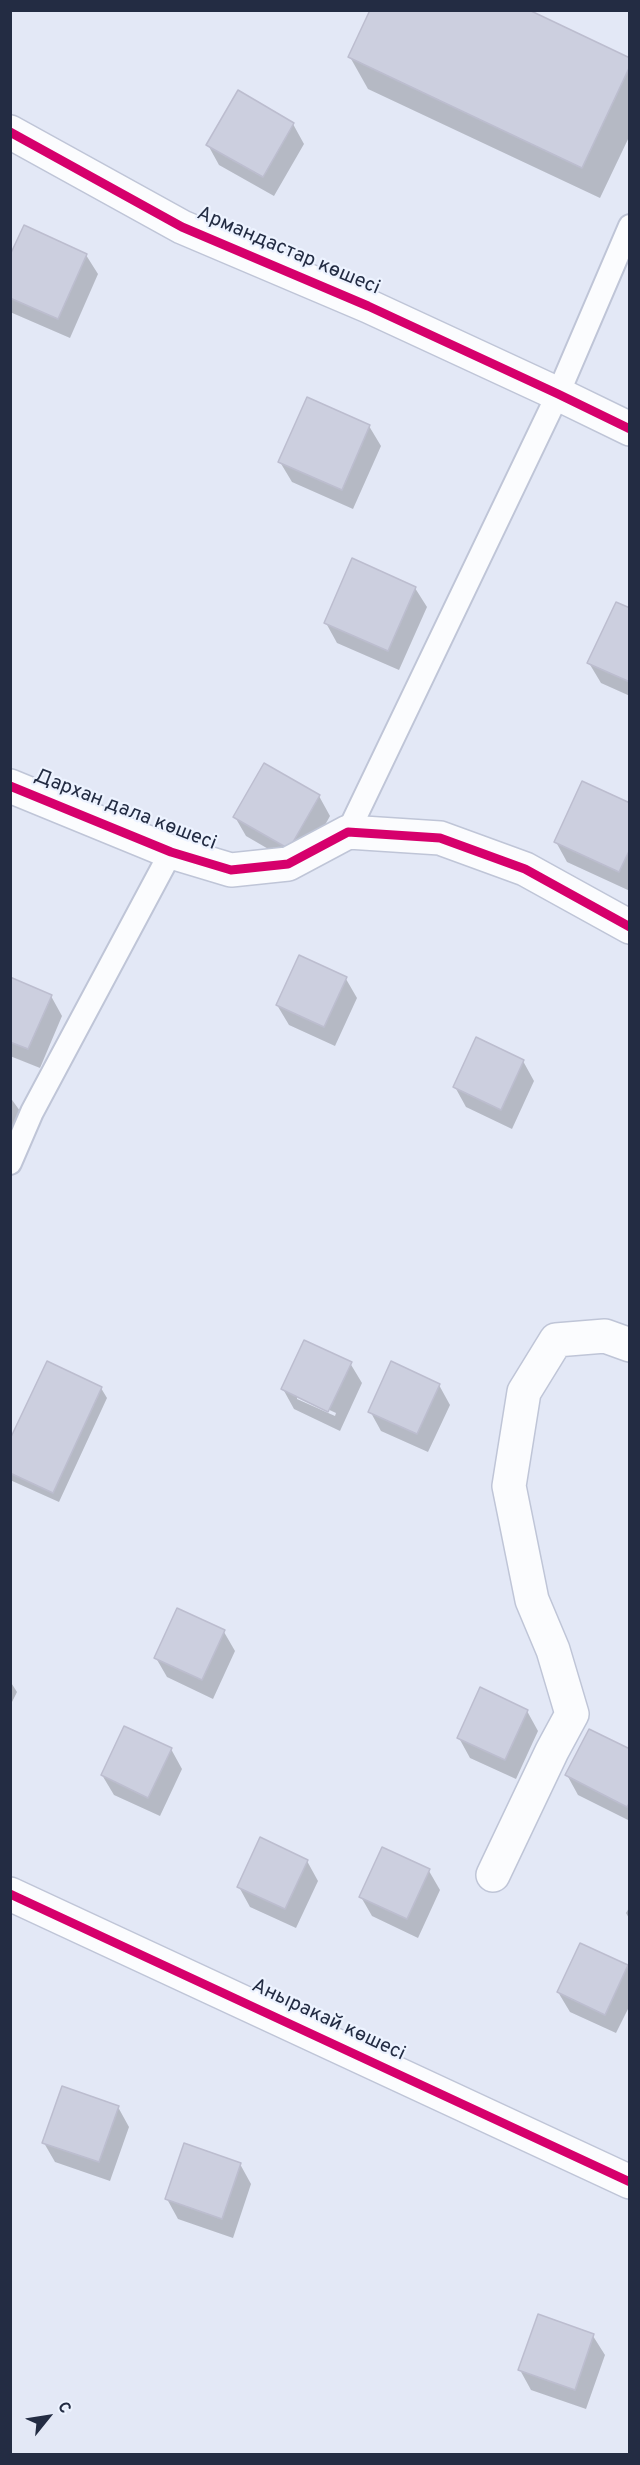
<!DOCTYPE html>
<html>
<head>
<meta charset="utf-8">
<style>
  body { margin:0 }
  #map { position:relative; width:640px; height:2465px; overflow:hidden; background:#e3e8f6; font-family:Overpass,sans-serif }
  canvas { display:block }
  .frame { position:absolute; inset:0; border:12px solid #232c43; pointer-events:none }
  .north { position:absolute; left:18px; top:2387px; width:60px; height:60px; -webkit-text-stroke:4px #edf3ff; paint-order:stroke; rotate:60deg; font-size:16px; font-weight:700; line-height:24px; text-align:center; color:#232c43 }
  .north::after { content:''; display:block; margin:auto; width:21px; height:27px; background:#232c43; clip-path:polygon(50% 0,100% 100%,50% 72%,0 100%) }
</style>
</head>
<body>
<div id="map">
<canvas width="640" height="2465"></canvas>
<div class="frame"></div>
<div class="north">С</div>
</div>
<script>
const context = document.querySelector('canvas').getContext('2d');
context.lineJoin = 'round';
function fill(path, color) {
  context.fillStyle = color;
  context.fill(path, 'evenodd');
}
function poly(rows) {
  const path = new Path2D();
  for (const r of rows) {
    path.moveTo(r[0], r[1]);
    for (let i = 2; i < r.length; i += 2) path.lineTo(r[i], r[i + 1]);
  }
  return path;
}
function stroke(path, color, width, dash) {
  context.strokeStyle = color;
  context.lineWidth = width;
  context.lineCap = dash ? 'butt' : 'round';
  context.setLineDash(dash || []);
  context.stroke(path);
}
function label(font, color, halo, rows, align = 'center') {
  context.font = font + ' Overpass,sans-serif';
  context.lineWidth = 4.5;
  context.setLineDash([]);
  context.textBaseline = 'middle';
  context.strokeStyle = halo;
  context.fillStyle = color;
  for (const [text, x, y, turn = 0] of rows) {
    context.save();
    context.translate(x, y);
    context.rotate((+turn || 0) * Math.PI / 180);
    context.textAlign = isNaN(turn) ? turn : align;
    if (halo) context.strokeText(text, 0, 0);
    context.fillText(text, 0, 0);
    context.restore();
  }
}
fill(poly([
  [350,57,630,60,630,135,600,198,368,89],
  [293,124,304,144,274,196,219,165,208,145],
  [86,255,98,274,70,338,10,312,10,259],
  [369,426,381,446,353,509,292,482,280,462],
  [415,588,427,607,399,670,337,643,326,623],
  [630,610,630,696,601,683,589,663],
  [319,796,330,816,301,868,246,836,235,817],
  [630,805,630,891,567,862,556,842],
  [10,979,51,996,62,1016,40,1068,10,1056],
  [346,979,357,998,335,1046,289,1025,277,1005],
  [523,1061,534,1081,512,1129,466,1107,455,1087],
  [10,1097,25,1118,10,1152],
  [350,1363,362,1383,340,1431,294,1409,283,1389],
  [297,1395,336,1413,335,1416,297,1399],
  [439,1385,450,1405,428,1452,381,1431,370,1411],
  [101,1388,107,1398,59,1502,10,1480,10,1443],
  [224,1632,235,1651,213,1699,167,1677,156,1658],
  [10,1681,17,1692,10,1706],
  [527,1711,538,1731,516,1779,470,1758,459,1738],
  [171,1749,182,1769,160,1816,114,1795,102,1775],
  [630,1751,630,1821,578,1795,567,1775],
  [307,1861,318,1881,296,1928,250,1907,239,1887],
  [429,1871,440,1890,418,1938,372,1916,361,1897],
  [630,1906,630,1920,626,1913],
  [627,1966,630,1971,630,2005,616,2033,570,2012,558,1992],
  [118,2107,129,2127,110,2181,55,2162,44,2143],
  [240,2164,251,2184,233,2238,178,2219,167,2199],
  [593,2336,605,2355,586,2409,531,2390,520,2370]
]), '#0003');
const building = poly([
  [370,10,529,10,630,58,630,66,582,168,348,57,370,10],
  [238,90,294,123,263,177,206,145,238,90],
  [24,225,87,254,58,319,10,298,10,255,24,225],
  [307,397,370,425,342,490,278,462,307,397],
  [352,558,416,587,388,651,324,623,352,558],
  [616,602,630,608,630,682,587,663,616,602],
  [264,763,320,795,289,849,233,817,264,763],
  [582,781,630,803,630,849,619,872,554,842,582,781],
  [299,955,347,977,324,1027,276,1005,299,955],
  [10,977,52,995,28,1049,10,1042,10,977],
  [476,1037,524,1060,501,1110,453,1087,476,1037],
  [304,1340,352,1362,328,1412,281,1389,304,1340],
  [47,1361,102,1387,53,1493,10,1473,10,1439,47,1361],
  [391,1361,440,1384,417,1434,368,1412,391,1361],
  [177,1608,225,1630,202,1680,154,1658,177,1608],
  [480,1687,528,1710,505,1760,457,1738,480,1687],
  [124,1726,172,1748,148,1798,101,1775,124,1726],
  [589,1729,630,1749,630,1802,627,1807,565,1775,589,1729],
  [260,1837,308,1860,285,1909,237,1887,260,1837],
  [382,1847,430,1869,407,1919,359,1897,382,1847],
  [580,1943,628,1965,605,2015,557,1992,580,1943],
  [62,2086,119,2106,99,2162,42,2143,62,2086],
  [184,2143,241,2163,222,2219,165,2199,184,2143],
  [538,2314,594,2334,575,2390,518,2370,538,2314]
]);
fill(building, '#cccfdf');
stroke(building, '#bcbdcf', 1.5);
const lane = poly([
  [348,832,558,394,630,226],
  [10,1163,32,1112,171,852]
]);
const street = poly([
  [10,132,182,227,368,306,558,394,630,429],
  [10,786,171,852,231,870,288,864,348,832,440,838,525,869,630,927],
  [493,1875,552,1751,572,1714,553,1650,532,1600,509,1486,524,1392,556,1340,605,1336,630,1345],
  [10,1894,630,2182]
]);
stroke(lane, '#bfc5d7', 26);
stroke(street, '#bfc5d7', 36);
stroke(lane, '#fbfcfe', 22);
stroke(street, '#fbfcfe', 33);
stroke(poly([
  [10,132,182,227,368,306,558,394,630,429],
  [10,786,171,852,231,870,288,864,348,832,440,838,525,869,630,927],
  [10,1894,630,2182]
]), '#d6006c', 9);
label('20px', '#232c43', '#edf3ff', [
  ["Армандастар көшесі",288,252,23],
  ["Дархан дала көшесі",125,811,21],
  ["Аныракай көшесі",328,2021,25]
]);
</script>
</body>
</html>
